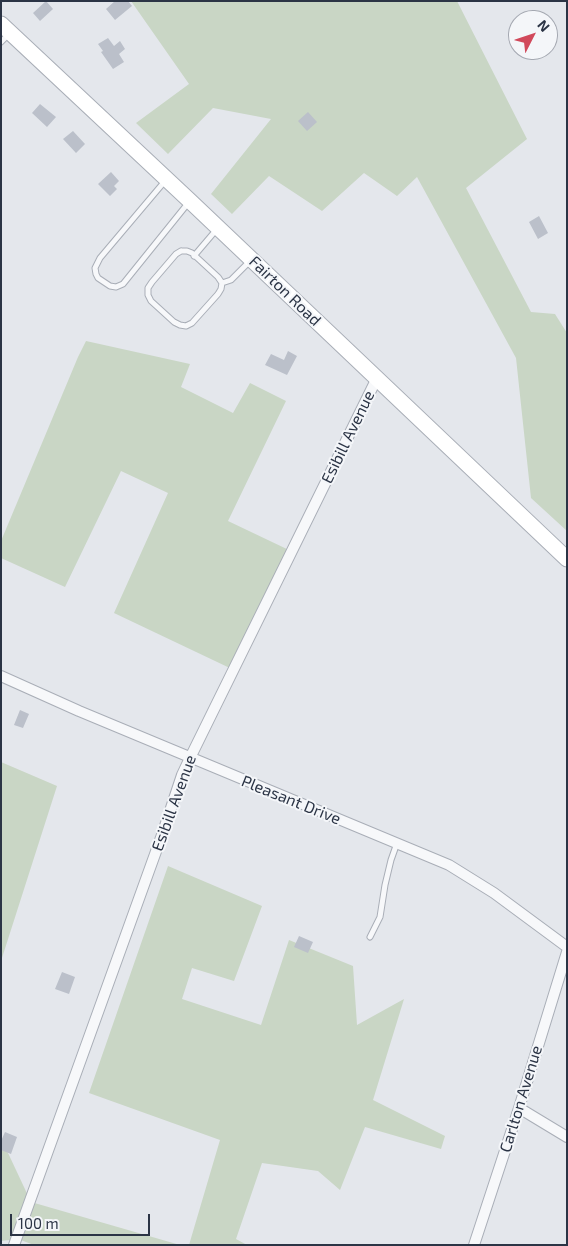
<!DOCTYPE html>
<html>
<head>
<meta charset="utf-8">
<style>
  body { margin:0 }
  #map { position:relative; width:568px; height:1246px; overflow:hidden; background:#e4e7ec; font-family:"Exo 2",sans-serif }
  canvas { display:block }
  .frame { position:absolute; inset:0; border:2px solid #2b3445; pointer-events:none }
  .north { position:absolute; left:508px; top:10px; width:50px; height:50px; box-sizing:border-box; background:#f4f6f9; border:1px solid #a4a8b1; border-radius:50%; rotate:49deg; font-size:14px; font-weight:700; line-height:20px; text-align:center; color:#2b3445 }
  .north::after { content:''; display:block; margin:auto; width:18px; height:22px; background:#d1495b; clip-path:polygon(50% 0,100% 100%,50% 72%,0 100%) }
  .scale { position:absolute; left:10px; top:1214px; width:140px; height:22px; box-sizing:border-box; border:2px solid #2b3445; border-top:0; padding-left:6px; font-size:15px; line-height:18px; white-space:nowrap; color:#2b3445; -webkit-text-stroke:4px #f4f6f9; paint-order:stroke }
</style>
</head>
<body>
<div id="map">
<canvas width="568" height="1246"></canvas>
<div class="frame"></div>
<div class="north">N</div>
<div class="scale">100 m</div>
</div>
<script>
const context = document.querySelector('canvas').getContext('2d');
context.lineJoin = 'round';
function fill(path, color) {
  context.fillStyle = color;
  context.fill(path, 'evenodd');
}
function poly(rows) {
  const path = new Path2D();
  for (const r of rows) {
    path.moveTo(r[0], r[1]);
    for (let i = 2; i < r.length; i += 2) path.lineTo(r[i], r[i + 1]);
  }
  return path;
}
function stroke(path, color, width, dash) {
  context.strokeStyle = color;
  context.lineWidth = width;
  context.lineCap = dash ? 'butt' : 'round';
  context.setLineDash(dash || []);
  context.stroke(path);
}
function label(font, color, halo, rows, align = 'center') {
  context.font = font + ' "Exo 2",sans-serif';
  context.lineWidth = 4;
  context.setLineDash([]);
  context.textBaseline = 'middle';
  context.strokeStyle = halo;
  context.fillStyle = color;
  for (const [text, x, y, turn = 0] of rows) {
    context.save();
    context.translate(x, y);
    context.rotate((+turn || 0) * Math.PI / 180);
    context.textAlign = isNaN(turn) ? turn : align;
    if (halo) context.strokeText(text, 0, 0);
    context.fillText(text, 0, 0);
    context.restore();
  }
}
fill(poly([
  [131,1,457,1,527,139,466,188,531,312,555,314,567,333,567,531,531,498,516,358,417,177,397,196,364,173,322,211,269,176,232,214,211,194,271,119,213,108,168,154,136,123,189,84],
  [86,341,190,364,181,387,233,413,250,383,286,401,228,521,291,551,234,670,114,613,168,493,121,471,65,587,1,558,1,541,78,357],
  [1,762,57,786,1,961],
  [168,866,262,906,234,981,192,968,182,999,261,1025,289,940,353,966,357,1025,404,999,373,1100,445,1136,441,1149,365,1127,340,1190,318,1171,262,1163,236,1239,247,1245,189,1245,220,1140,89,1093],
  [1,1138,31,1202,180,1245,34,1245,18,1239,1,1241]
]), '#c9d6c5');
fill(poly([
  [46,1,53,9,40,21,33,13],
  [115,1,128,1,132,6,115,20,106,9],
  [108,38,114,46,120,41,125,49,119,54,124,62,113,69,101,52,103,51,98,44],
  [40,104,56,117,47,127,32,113],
  [308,112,317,122,307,131,298,121],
  [73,131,85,144,76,153,63,139],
  [111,172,119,181,114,186,117,189,110,196,98,184],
  [539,216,548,233,538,239,529,222],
  [288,351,297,356,287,375,265,365,271,354,284,360],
  [20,710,29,714,23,728,14,725],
  [299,936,313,942,308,953,294,947],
  [62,972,75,977,69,994,55,989],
  [5,1132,17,1137,11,1154,1,1150,1,1141]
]), '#bbc0ca');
const lane = poly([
  [1,42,10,33],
  [165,181,100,258,95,268,96,274,98,278,110,286,116,287,123,284,189,202],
  [181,251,187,251,192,253,218,277,222,283,221,289,218,294,192,323,186,326,180,325,174,322,151,301,148,295,148,288,152,282,176,254,181,251],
  [194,256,217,229],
  [222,283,231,280,250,261],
  [370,937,380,917,385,885,391,860,397,843]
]);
const street = poly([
  [1,676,79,711,449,865,494,893,567,947],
  [519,1108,567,1137],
  [14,1245,163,832,182,775,190,758,377,378],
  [474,1245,519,1108,567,952]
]);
const secondary = poly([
  [1,24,190,201,567,559]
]);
stroke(lane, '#a9aeb7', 7);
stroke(street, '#a9aeb7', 12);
stroke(secondary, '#a9aeb7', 17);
stroke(lane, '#f7f8fa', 5);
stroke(street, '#f7f8fa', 10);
stroke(secondary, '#fff', 15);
label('16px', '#2b3445', '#f4f6f9', [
  ["Fairton Road",285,291,44],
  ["Esibill Avenue",348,437,-64],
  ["Pleasant Drive",291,800,22],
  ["Esibill Avenue",174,803,-70],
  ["Carlton Avenue",521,1099,-73]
]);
</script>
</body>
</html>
